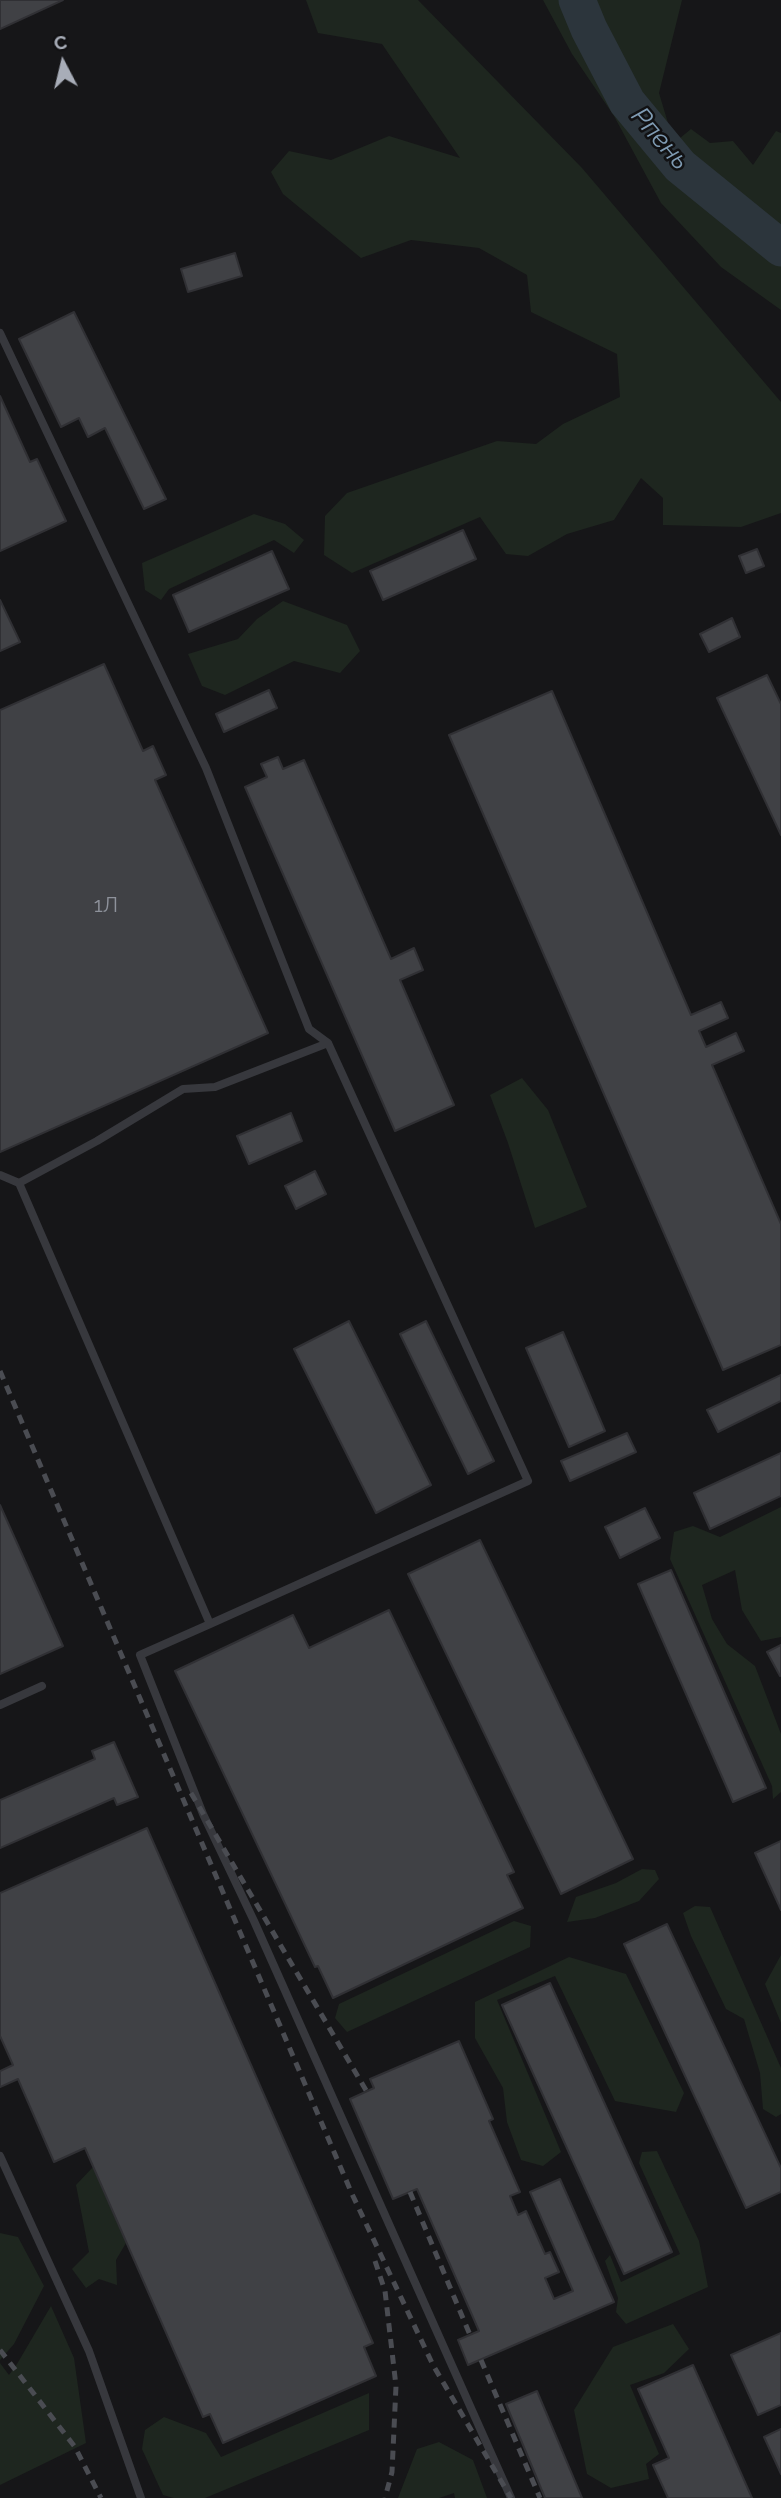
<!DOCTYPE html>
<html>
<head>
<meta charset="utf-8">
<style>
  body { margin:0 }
  #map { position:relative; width:781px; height:2498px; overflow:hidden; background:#161618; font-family:Raleway,sans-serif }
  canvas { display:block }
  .north { position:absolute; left:28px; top:28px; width:70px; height:70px; -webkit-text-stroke:5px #111113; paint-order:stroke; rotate:353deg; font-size:19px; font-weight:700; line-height:28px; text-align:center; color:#a8adb8 }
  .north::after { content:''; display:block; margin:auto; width:24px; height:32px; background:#a8adb8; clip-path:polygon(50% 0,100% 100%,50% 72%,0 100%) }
</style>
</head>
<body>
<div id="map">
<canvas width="781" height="2498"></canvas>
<div class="north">С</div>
</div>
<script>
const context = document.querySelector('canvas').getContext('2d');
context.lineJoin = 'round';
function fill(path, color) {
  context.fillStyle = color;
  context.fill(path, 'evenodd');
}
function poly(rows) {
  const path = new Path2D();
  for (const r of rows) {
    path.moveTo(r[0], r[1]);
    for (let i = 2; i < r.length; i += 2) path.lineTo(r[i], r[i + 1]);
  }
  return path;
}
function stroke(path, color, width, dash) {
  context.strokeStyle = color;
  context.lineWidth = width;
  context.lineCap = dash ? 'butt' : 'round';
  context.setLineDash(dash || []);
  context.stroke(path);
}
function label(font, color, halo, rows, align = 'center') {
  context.font = font + ' Raleway,sans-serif';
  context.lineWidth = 5;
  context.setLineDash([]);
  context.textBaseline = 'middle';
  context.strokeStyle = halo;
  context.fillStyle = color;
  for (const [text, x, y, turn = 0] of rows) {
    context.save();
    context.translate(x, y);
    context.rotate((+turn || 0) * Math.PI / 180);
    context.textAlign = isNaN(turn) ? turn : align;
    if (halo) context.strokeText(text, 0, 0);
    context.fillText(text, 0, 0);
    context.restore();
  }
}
fill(poly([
  [306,0,418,0,582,168,781,402,781,513,741,527,663,525,663,498,641,478,614,520,567,534,528,556,506,554,480,517,352,573,324,555,325,516,347,493,497,441,536,444,563,424,620,397,617,354,531,312,527,275,479,248,411,240,361,258,283,194,271,172,289,151,331,160,389,136,460,158,382,44,318,33],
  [543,0,682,0,659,93,674,143,691,129,710,143,733,141,753,165,776,131,781,133,781,310,721,267,661,203,614,116,572,54],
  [254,514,285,524,304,540,294,553,274,540,169,589,161,600,145,590,142,563],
  [283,601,347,625,360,651,340,673,294,661,225,695,202,686,188,654,238,639,257,619],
  [522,1078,548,1110,587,1207,535,1228,508,1143,490,1095],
  [781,1507,781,1637,761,1641,742,1610,735,1570,702,1585,712,1619,727,1644,755,1666,781,1734,781,1792,773,1799,772,1786,670,1559,674,1532,693,1526,720,1537],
  [642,1869,655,1870,659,1879,639,1901,595,1918,567,1922,576,1897,616,1883],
  [695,1906,710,1907,781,2068,781,2114,776,2117,763,2109,760,2073,744,2019,726,2009,691,1936,683,1913],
  [514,1921,531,1926,530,1947,347,2032,335,2018,339,2004],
  [781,1955,781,2023,765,1984],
  [569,1957,626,1974,684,2093,676,2112,615,2101,555,1976,497,2000,561,2152,543,2166,521,2160,507,2122,503,2088,475,2038,475,2002],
  [657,2151,699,2241,708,2287,626,2324,616,2312,618,2298,605,2261,610,2255,621,2282,680,2254,639,2163,642,2152],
  [93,2167,126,2243,116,2260,117,2285,99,2279,86,2288,72,2269,89,2252,76,2185],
  [0,2233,18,2237,44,2286,14,2344,0,2360],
  [51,2306,74,2358,86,2443,0,2485,0,2363,9,2375,17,2364],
  [673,2324,689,2349,664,2373,630,2385,659,2454,646,2464,649,2479,611,2488,587,2474,574,2410,613,2347],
  [369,2393,369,2430,205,2498,174,2498,163,2495,142,2449,145,2430,164,2417,206,2433,221,2457],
  [439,2442,473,2460,487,2498,455,2498,454,2493,439,2498,398,2498,417,2449]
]), '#1e261f');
stroke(poly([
  [577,0,589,29,627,102,680,166,781,248]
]), '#2c353c', 37);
const building = poly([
  [0,0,63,0,0,29,0,0],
  [235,253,242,276,188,292,181,269,235,253],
  [74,312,166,499,144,509,105,428,88,437,79,418,61,427,19,339,74,312],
  [0,396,30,462,37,459,66,521,0,551,0,396],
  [463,530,476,559,383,600,370,571,463,530],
  [757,549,764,566,746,573,739,556,757,549],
  [272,551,289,589,189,632,173,595,272,551],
  [0,600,20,642,0,651,0,600],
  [732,618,740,637,709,652,700,634,732,618],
  [104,664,143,751,153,746,166,775,155,780,268,1033,0,1152,0,710,104,664],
  [767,675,781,704,781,835,717,698,767,675],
  [269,690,277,708,224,732,216,714,269,690],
  [552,691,691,1015,721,1002,728,1018,699,1031,706,1047,736,1033,744,1051,712,1065,781,1224,781,1345,723,1370,449,735,552,691],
  [278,757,283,769,304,760,391,959,414,948,423,970,400,980,454,1105,395,1131,245,787,267,777,261,764,278,757],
  [291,1113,302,1141,249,1164,237,1136,291,1113],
  [315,1171,326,1194,296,1209,285,1186,315,1171],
  [349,1321,431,1485,376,1513,294,1349,349,1321],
  [426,1321,494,1461,468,1474,400,1334,426,1321],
  [563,1332,605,1431,569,1447,526,1348,563,1332],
  [781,1375,781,1401,718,1432,707,1410,781,1375],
  [627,1433,636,1452,570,1481,561,1461,627,1433],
  [781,1453,781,1496,710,1529,694,1493,781,1453],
  [0,1505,63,1646,0,1674,0,1505],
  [645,1508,660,1538,620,1558,605,1527,645,1508],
  [480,1540,633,1859,561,1894,408,1574,480,1540],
  [671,1570,766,1788,733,1802,638,1584,671,1570],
  [389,1610,514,1872,507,1875,523,1908,333,1998,318,1966,315,1967,175,1671,293,1615,309,1648,389,1610],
  [781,1645,781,1675,780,1676,767,1652,781,1645],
  [114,1742,138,1797,117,1805,114,1798,0,1848,0,1800,95,1759,92,1751,114,1742],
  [147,1828,373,2343,364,2347,376,2376,223,2443,210,2414,203,2417,85,2148,54,2162,18,2079,0,2087,0,2071,13,2065,0,2036,0,1893,147,1828],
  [781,1841,781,1910,755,1853,781,1841],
  [667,1924,781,2168,781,2192,746,2208,624,1944,667,1924],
  [550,1983,672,2252,624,2274,502,2005,550,1983],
  [459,2041,493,2119,489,2121,520,2192,510,2196,518,2215,526,2211,545,2254,550,2252,559,2272,545,2278,554,2299,573,2291,530,2192,560,2179,614,2302,468,2365,458,2340,479,2331,417,2189,393,2199,350,2099,374,2088,370,2079,459,2041],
  [781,2333,781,2405,758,2415,731,2355,781,2333],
  [693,2365,752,2498,668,2498,653,2465,669,2458,638,2389,693,2365],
  [537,2391,582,2498,545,2498,506,2404,537,2391],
  [781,2429,781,2474,764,2437,781,2429]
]);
fill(building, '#404145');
stroke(building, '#303034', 2);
stroke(poly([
  [0,333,206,768,309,1029,328,1043],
  [0,1175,19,1183,210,1624,140,1655,203,1814,254,1921,511,2498],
  [19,1183,97,1141,183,1089,215,1087,328,1043,528,1481,210,1624],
  [0,1705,42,1686],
  [0,2156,89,2351,141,2498]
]), '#37383d', 8);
stroke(poly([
  [0,1371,352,2194,433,2365,511,2498],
  [191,1793,367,2092],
  [410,2192,470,2335],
  [375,2261,385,2291,396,2386,392,2472,385,2498],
  [0,2350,75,2447,101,2498],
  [481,2360,540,2498]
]), '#4a4c52', 5, [9, 7]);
label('21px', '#8e929b', null, [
  ["1Л",106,906]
]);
label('italic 26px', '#7f9bb3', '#111113', [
  ["Рпень",660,139,49]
]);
</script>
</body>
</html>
